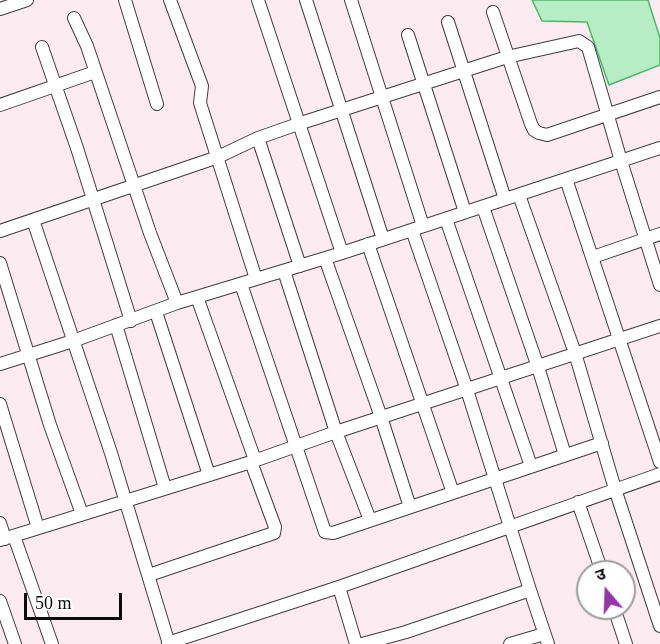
<!DOCTYPE html>
<html>
<head>
<meta charset="utf-8">
<style>
  body { margin:0 }
  #map { position:relative; width:660px; height:644px; overflow:hidden; background:#fcecf1; font-family:"Times New Roman","Noto Sans Devanagari",serif }
  canvas { display:block }
  .north { position:absolute; left:576px; top:560px; width:60px; height:60px; box-sizing:border-box; background:#fff; border:2px solid #9d9d9d; border-radius:50%; rotate:341deg; font-size:16px; font-weight:700; line-height:24px; text-align:center; color:#0b0b0b }
  .north::after { content:''; display:block; margin:auto; width:21px; height:27px; background:#9436a8; clip-path:polygon(50% 0,100% 100%,50% 72%,0 100%) }
  .scale { position:absolute; left:24px; top:593px; width:98px; height:27px; box-sizing:border-box; border:3px solid #0b0b0b; border-top:0; padding-left:8px; font-size:18px; line-height:21px; white-space:nowrap; color:#0b0b0b; -webkit-text-stroke:4px #fff; paint-order:stroke }
</style>
</head>
<body>
<div id="map">
<canvas width="660" height="644"></canvas>
<div class="north">उ</div>
<div class="scale">50 m</div>
</div>
<script>
const context = document.querySelector('canvas').getContext('2d');
context.lineJoin = 'round';
function fill(path, color) {
  context.fillStyle = color;
  context.fill(path, 'evenodd');
}
function poly(rows) {
  const path = new Path2D();
  for (const r of rows) {
    path.moveTo(r[0], r[1]);
    for (let i = 2; i < r.length; i += 2) path.lineTo(r[i], r[i + 1]);
  }
  return path;
}
function stroke(path, color, width, dash) {
  context.strokeStyle = color;
  context.lineWidth = width;
  context.lineCap = dash ? 'butt' : 'round';
  context.setLineDash(dash || []);
  context.stroke(path);
}
const water = poly([
  [532,0,648,0,660,38,660,65,609,85,587,22,542,21,532,0]
]);
fill(water, '#b7edc5');
stroke(water, '#48ba67', 1.5);
const street = poly([
  [125,0,157,104],
  [170,0,202,86,200,103,256,279],
  [258,0,342,253],
  [306,0,383,239],
  [351,0,423,226],
  [0,9,27,0],
  [493,12,531,124,534,130,539,133,547,135,660,97],
  [74,18,87,46,150,233,177,303],
  [448,22,505,199],
  [408,35,465,212],
  [42,47,77,148,131,321],
  [0,105,95,72],
  [258,138,300,266],
  [566,179,660,462],
  [519,195,575,353,615,489,660,626],
  [483,207,538,367,565,455],
  [446,219,531,466],
  [33,220,111,453,169,644],
  [0,231,218,157,258,138,298,124,507,57,579,41,588,47,621,161,660,285],
  [368,244,453,493],
  [593,257,660,234],
  [325,258,381,417,410,507],
  [0,263,50,425,82,514],
  [284,271,336,432,370,520],
  [241,284,325,532,333,533,602,443],
  [197,297,255,460],
  [156,312,209,475],
  [116,325,165,488],
  [0,364,73,341,177,303,342,253,660,148],
  [0,404,38,528],
  [578,502,602,572],
  [0,523,5,539],
  [14,536,52,644],
  [0,540,251,462,336,432,660,326],
  [149,575,274,533,275,527,251,462],
  [339,587,356,644],
  [530,590,548,644],
  [0,601,15,644],
  [614,608,626,644],
  [168,643,339,587,660,474],
  [362,644,406,632,530,590,467,390,412,230],
  [510,644,544,634]
]);
stroke(street, '#3e3e3e', 14);
stroke(street, '#fff', 12);
</script>
</body>
</html>
